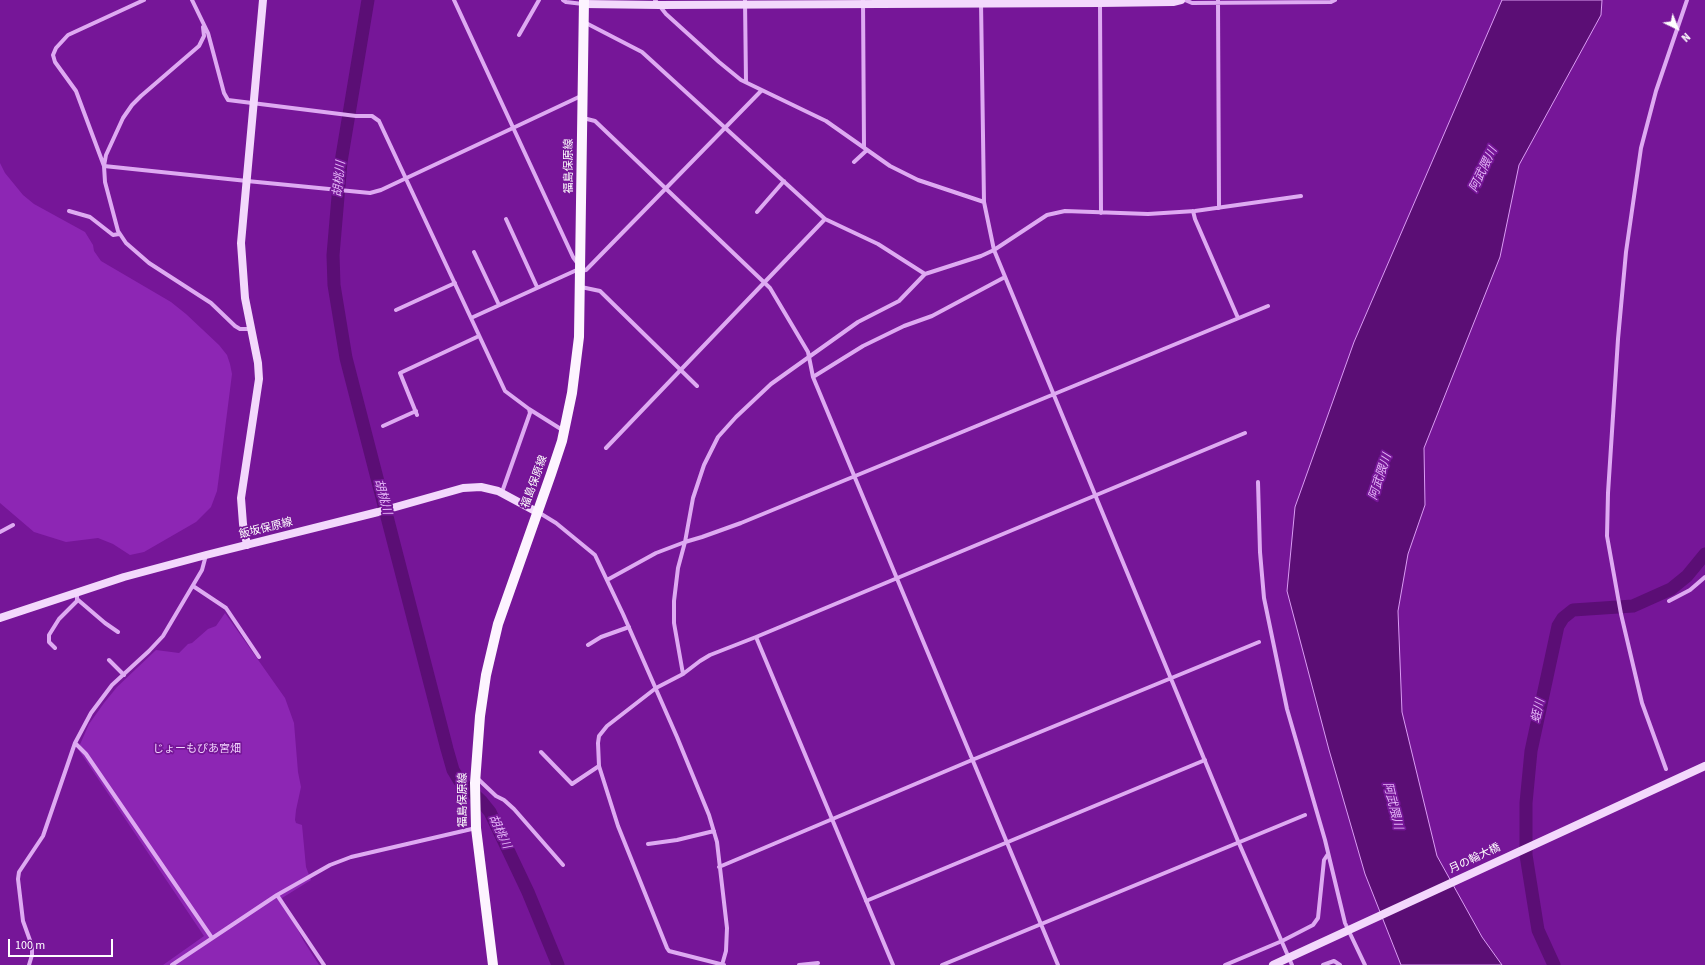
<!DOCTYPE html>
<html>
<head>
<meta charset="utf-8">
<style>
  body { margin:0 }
  #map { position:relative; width:1705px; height:965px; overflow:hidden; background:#761698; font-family:"Source Sans 3",sans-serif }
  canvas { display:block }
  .north { position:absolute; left:1657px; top:8px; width:40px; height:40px; -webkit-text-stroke:3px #761698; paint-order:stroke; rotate:137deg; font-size:11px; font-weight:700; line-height:16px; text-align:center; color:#fff }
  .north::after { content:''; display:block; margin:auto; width:14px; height:18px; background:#fff; clip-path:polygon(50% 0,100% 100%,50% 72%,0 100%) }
  .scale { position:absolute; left:8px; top:939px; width:105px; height:18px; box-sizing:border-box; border:2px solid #fff; border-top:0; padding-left:5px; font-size:12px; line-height:14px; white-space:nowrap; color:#fff; -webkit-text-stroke:3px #761698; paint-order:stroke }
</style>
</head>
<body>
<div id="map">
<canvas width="1705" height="965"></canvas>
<div class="north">N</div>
<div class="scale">100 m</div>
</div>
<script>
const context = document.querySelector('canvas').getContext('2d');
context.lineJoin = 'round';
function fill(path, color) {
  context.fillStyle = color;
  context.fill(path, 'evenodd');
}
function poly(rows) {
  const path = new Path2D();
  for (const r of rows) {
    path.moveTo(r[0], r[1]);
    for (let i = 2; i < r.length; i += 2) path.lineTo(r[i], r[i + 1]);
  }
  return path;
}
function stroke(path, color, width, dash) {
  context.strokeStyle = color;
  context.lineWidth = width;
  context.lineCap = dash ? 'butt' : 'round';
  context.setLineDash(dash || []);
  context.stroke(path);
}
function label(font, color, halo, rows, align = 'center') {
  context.font = font + ' "Source Sans 3","Noto Sans JP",sans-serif';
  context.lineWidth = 3.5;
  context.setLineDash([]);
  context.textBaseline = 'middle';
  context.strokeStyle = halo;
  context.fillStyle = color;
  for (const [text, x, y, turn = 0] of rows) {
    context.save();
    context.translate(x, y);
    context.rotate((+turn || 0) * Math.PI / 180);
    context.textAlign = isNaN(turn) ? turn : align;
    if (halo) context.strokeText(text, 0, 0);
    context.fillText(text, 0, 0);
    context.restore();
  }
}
fill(poly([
  [0,163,5,173,23,195,34,204,85,232,93,245,94,251,101,261,171,302,186,314,219,345,227,355,230,364,232,374,219,476,217,491,211,507,196,522,144,552,130,555,113,544,98,538,66,542,34,532,0,503],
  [225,613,285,698,294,723,298,772,301,787,296,810,295,820,296,823,302,825,306,867,311,880,282,898,303,940,319,965,163,965,204,936,78,749,89,724,104,703,117,687,156,650,179,653,188,644,192,643,208,629,216,626]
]), '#8d26b4');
const water = poly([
  [1502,0,1602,0,1601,15,1519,165,1500,257,1424,448,1425,505,1408,554,1398,611,1402,712,1437,856,1482,937,1502,965,1401,965,1365,874,1329,750,1287,591,1295,507,1354,342,1502,0]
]);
fill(water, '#5b0e75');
stroke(water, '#db9cf4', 1);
stroke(poly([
  [368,0,341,162,333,255,334,285,346,358,447,749,453,770,459,780,482,802,490,812,528,892,558,965],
  [1554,965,1538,930,1526,855,1526,803,1531,751,1558,626,1563,618,1573,610,1633,606,1671,589,1687,576,1705,554]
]), '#5b0e75', 13);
stroke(poly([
  [144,0,68,35,56,48,53,55,55,62,76,91,104,166,247,181,370,193,381,190,581,96],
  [192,0,208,33,224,93,228,100,356,116,372,116,379,121,505,391,529,409,530,413,502,492],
  [454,0,573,257,578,264],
  [563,0,566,2,583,4],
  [655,0,666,14,719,62,741,80,826,121,890,166,918,180,984,202],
  [745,0,746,82],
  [863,0,864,147],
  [1185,0,1192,3,1331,2,1335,0],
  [1218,0,1219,208],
  [981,2,984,202,994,250,1238,841,1292,965],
  [1100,3,1101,213],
  [584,22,642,52,825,219,878,244,925,274],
  [203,27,204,36,199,46,141,96,132,105,123,118,106,155,104,166,105,182,118,231,126,243,149,263,211,303,235,326,240,329,250,329],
  [519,35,539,0],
  [583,118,595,121,770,288,808,352,813,377,1058,965],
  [854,162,867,150],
  [69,211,90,217,113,235,119,234],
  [1193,211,1195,219,1238,318],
  [757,212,784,181],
  [506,219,537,287],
  [474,252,499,305],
  [581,271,586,270,761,91],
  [581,287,600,291,697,386],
  [396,310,455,283],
  [471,318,579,269],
  [813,377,863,346,904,326,932,316,1005,277],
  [529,409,564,431],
  [417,415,400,373,479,336],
  [383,426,416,411],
  [606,448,825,219],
  [1258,482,1260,552,1264,598,1287,709,1325,840,1345,923,1365,965],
  [538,512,556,523,595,555,623,614,677,737,709,815,717,842,727,928,726,951,722,965],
  [0,532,13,525],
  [607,580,656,553,685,542,702,537,741,523,1268,306],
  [193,586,226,608,259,657],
  [77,599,105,623,118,632],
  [1669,601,1690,590,1705,577],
  [756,637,893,965],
  [588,645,601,637,629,627],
  [55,648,49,642,49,635,59,619,77,601,77,593],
  [109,660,124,675],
  [683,674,674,623,674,601,678,568,685,542,693,498,704,465,718,437,736,417,771,384,858,322,899,301,925,274,981,256,994,250,1047,215,1065,211,1148,214,1195,211,1301,196],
  [75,743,86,754,212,938],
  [541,752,572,784,599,766],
  [1666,769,1642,703,1621,614,1607,536,1608,493,1618,339,1626,252,1641,148,1656,91,1687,0],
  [477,778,496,796,504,800,514,809,563,865],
  [648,844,677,840,714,831],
  [719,867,972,760,1259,642],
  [277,895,324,965],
  [866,901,1205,760],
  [29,965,32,955,32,946,23,921,18,879,19,872,43,836,75,743,91,713,112,685,149,651,163,636,202,570,206,555],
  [172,965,277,895,330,865,351,857,476,828],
  [724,965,669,951,667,948,618,826,599,766,598,743,599,736,607,726,656,688,683,674,700,661,710,655,756,637,1245,433],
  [799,965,818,963],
  [942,965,1305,815],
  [1225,965,1282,941,1313,925,1318,918,1324,860,1328,854],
  [1323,965,1334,961,1340,965]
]), '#deaaf2', 4);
stroke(poly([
  [584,4,660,5,1100,3,1173,2,1181,0],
  [247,545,243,524,241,498,259,379,258,363,245,298,241,243,263,0],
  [0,618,124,577,206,555,378,512,463,488,481,487,498,491,537,512],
  [1273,965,1705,766]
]), '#f3d8fc', 8);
stroke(poly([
  [493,965,476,828,475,783,480,716,486,675,498,624,551,474,562,441,572,393,579,337,584,0]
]), '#fdf4ff', 10);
label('11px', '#fff', '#761698', [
  ["福島保原線",570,166,-90],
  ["福島保原線",535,482,-70],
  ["飯坂保原線",266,529,-14],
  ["福島保原線",464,800,-90],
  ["月の輪大橋",1475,859,-25]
]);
label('11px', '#f0d1fc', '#761698', [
  ["じょーもぴあ宮畑",197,750]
]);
label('italic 12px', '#e5b6f8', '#761698', [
  ["阿武隈川",1484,170,-64],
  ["胡桃川",340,179,-84],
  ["阿武隈川",1381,477,-72],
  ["胡桃川",382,497,75],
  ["蛭川",1539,711,-78],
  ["阿武隈川",1392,806,76],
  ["胡桃川",499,832,65]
]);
</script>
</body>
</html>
